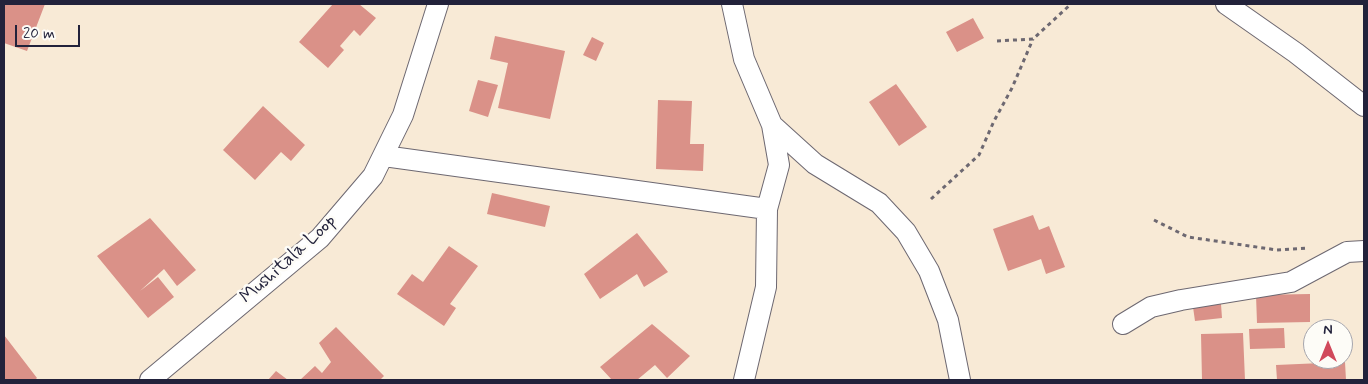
<!DOCTYPE html>
<html>
<head>
<meta charset="utf-8">
<style>
  body { margin:0 }
  #map { position:relative; width:1368px; height:384px; overflow:hidden; background:#f8ead6; font-family:Mynerve,sans-serif }
  canvas { display:block }
  .frame { position:absolute; inset:0; border:5px solid #22223b; pointer-events:none }
  .north { position:absolute; left:1303px; top:319px; width:50px; height:50px; box-sizing:border-box; background:#fdfcf7; border:1px solid #a5a5ac; border-radius:50%; rotate:0deg; font-size:14px; font-weight:700; line-height:20px; text-align:center; color:#22223b }
  .north::after { content:''; display:block; margin:auto; width:18px; height:22px; background:#d1495b; clip-path:polygon(50% 0,100% 100%,50% 72%,0 100%) }
  .scale { position:absolute; left:15px; top:25px; width:65px; height:22px; box-sizing:border-box; border:2px solid #22223b; border-top:0; padding-left:6px; font-size:15px; line-height:18px; white-space:nowrap; color:#22223b; -webkit-text-stroke:4px #fdfcf7; paint-order:stroke }
</style>
</head>
<body>
<div id="map">
<canvas width="1368" height="384"></canvas>
<div class="frame"></div>
<div class="north">N</div>
<div class="scale">20 m</div>
</div>
<script>
const context = document.querySelector('canvas').getContext('2d');
context.lineJoin = 'round';
function fill(path, color) {
  context.fillStyle = color;
  context.fill(path, 'evenodd');
}
function poly(rows) {
  const path = new Path2D();
  for (const r of rows) {
    path.moveTo(r[0], r[1]);
    for (let i = 2; i < r.length; i += 2) path.lineTo(r[i], r[i + 1]);
  }
  return path;
}
function stroke(path, color, width, dash) {
  context.strokeStyle = color;
  context.lineWidth = width;
  context.lineCap = dash ? 'butt' : 'round';
  context.setLineDash(dash || []);
  context.stroke(path);
}
function label(font, color, halo, rows, align = 'center') {
  context.font = font + ' Mynerve,sans-serif';
  context.lineWidth = 5;
  context.setLineDash([]);
  context.textBaseline = 'middle';
  context.strokeStyle = halo;
  context.fillStyle = color;
  for (const [text, x, y, turn = 0] of rows) {
    context.save();
    context.translate(x, y);
    context.rotate((+turn || 0) * Math.PI / 180);
    context.textAlign = isNaN(turn) ? turn : align;
    if (halo) context.strokeText(text, 0, 0);
    context.fillText(text, 0, 0);
    context.restore();
  }
}
fill(poly([
  [4,4,45,4,27,51,4,43],
  [333,4,359,4,376,18,360,36,354,30,340,46,344,50,328,68,299,42],
  [973,18,984,38,957,52,946,32],
  [495,36,565,51,550,119,498,108,508,63,490,59],
  [592,37,604,43,596,61,583,55],
  [478,80,498,85,488,117,469,111],
  [896,84,927,127,899,146,869,102],
  [658,100,692,101,690,144,704,144,703,171,656,169],
  [263,106,305,145,291,161,281,152,255,180,223,150],
  [492,193,550,206,545,227,487,214],
  [1033,215,1039,230,1049,226,1065,267,1046,274,1041,259,1008,271,993,229],
  [150,218,196,270,177,286,164,269,140,291,158,277,174,297,148,318,97,256],
  [637,233,668,272,644,287,637,274,600,299,584,274],
  [449,246,478,266,450,304,456,308,444,326,397,294,412,274,423,282],
  [1310,294,1310,322,1257,323,1256,295],
  [1221,304,1222,318,1195,321,1193,307],
  [652,324,690,356,667,378,655,365,637,380,612,380,600,367],
  [336,327,384,376,380,380,300,380,315,366,322,373,331,362,319,343],
  [1284,328,1285,348,1250,349,1249,329],
  [1243,333,1245,380,1202,380,1201,334],
  [4,335,37,378,35,380,4,380],
  [1345,362,1346,380,1277,380,1276,365],
  [276,371,288,380,268,380]
]), '#da9188');
const minor = poly([
  [732,4,744,59,772,125,779,165,767,209,766,287,744,380],
  [1226,4,1296,53,1364,106],
  [772,125,815,164,879,203,906,232,929,271,948,320,960,380],
  [384,156,767,209],
  [1123,324,1151,307,1181,300,1291,282,1347,252,1364,251],
  [150,380,320,238,373,176,403,115,438,4]
]);
stroke(minor, '#6d6871', 22);
stroke(poly([
  [997,41,1033,39,1071,4],
  [931,199,979,155,994,121,1012,88,1033,39],
  [1154,220,1188,237,1277,250,1309,248]
]), '#6d6871', 3, [4, 4]);
stroke(minor, '#fff', 20);
label('19px', '#22223b', '#fdfcf7', [
  ["Mushitala Loop",289,260,-42]
]);
</script>
</body>
</html>
